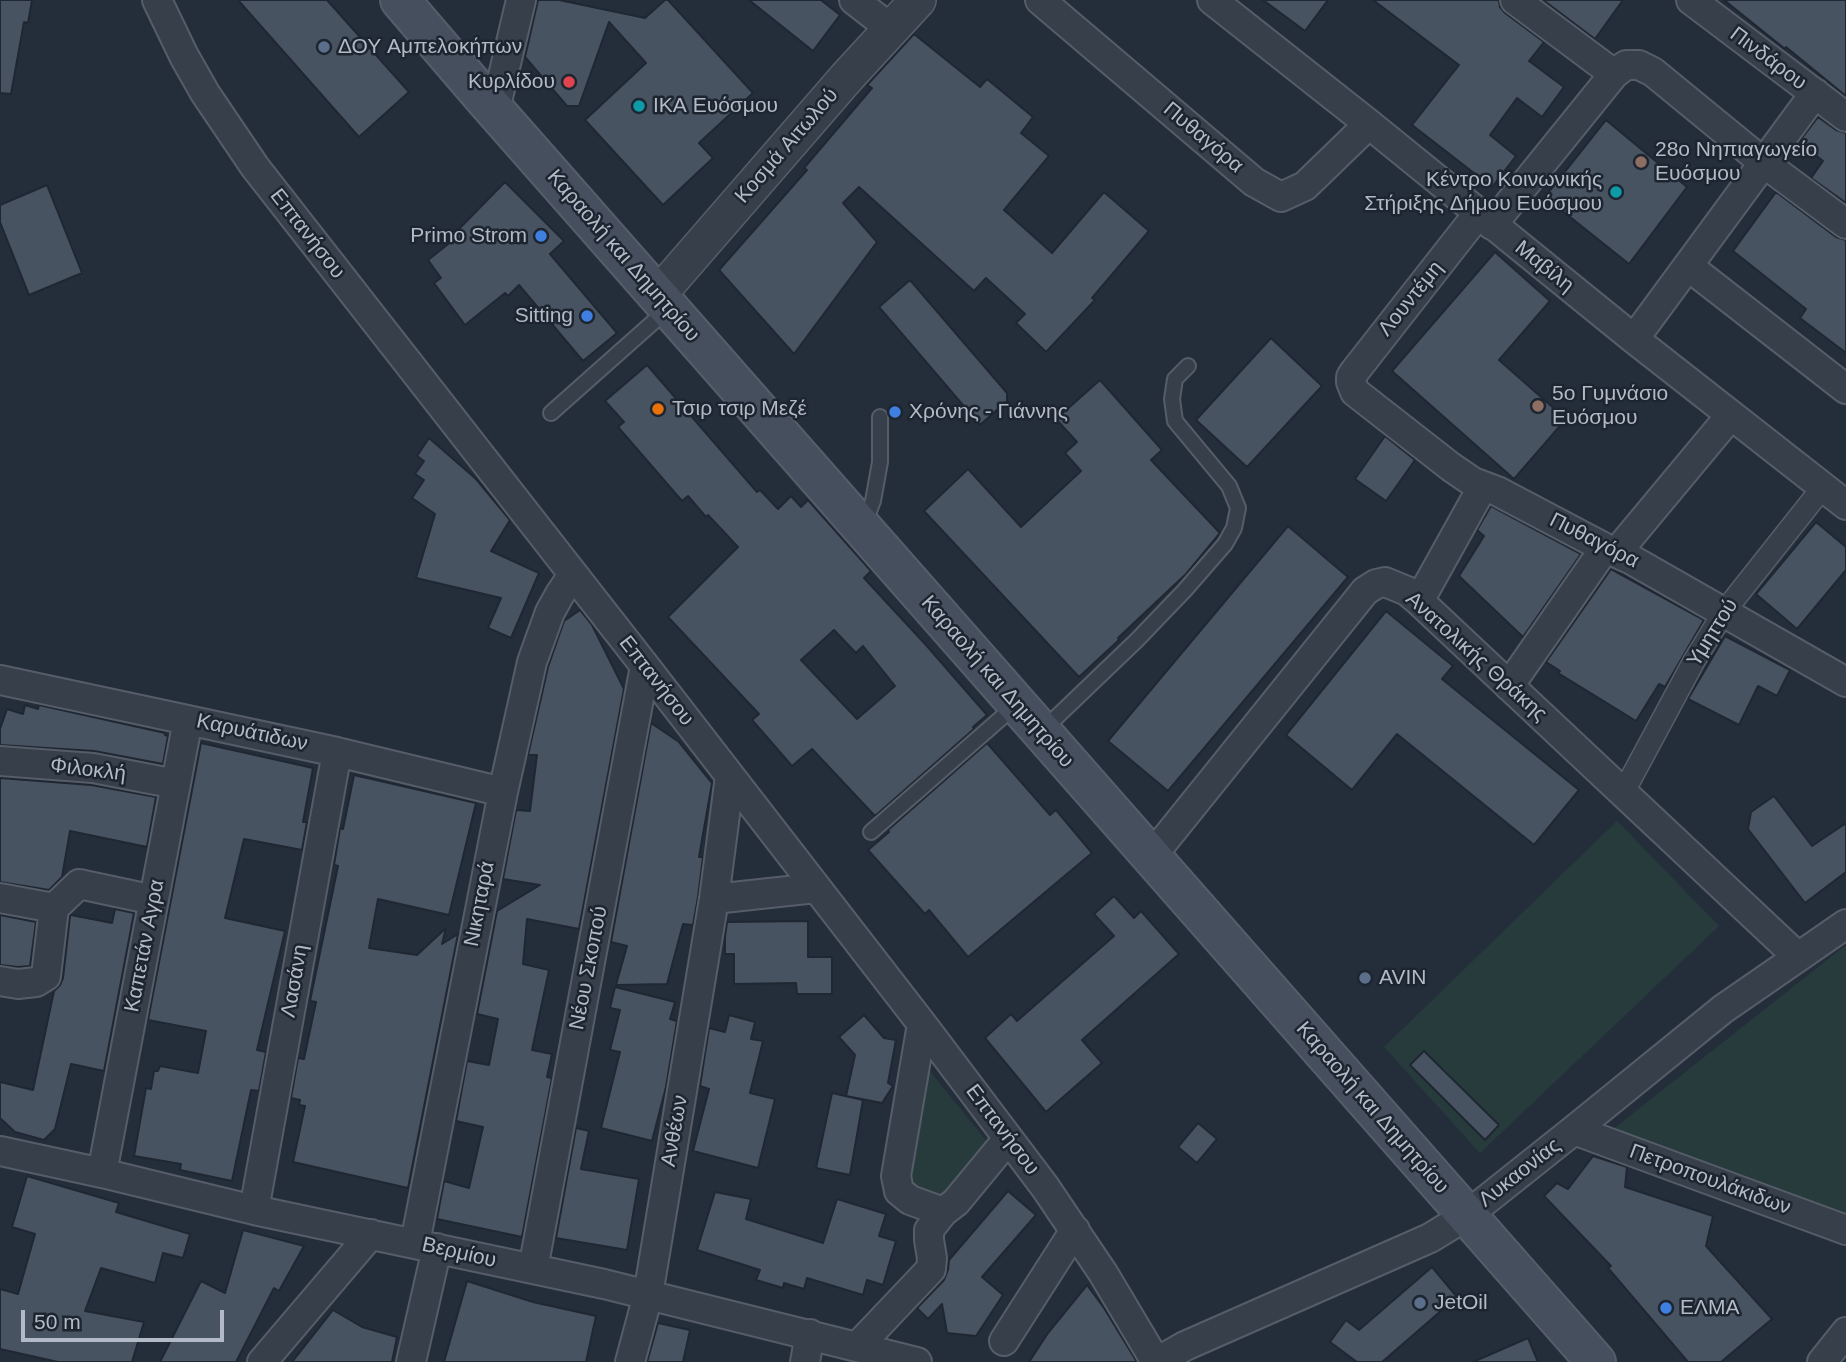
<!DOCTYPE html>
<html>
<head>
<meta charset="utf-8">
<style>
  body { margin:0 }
  #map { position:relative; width:1846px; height:1362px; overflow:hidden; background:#242e3b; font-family:Helvetica,sans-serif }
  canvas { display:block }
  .scale { position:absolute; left:21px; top:1310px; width:203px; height:32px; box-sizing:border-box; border:4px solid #b3bac7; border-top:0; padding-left:9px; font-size:21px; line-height:24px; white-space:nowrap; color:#b3bac7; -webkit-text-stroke:5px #1d2530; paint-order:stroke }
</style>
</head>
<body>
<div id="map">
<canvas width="1846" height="1362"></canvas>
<div class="scale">50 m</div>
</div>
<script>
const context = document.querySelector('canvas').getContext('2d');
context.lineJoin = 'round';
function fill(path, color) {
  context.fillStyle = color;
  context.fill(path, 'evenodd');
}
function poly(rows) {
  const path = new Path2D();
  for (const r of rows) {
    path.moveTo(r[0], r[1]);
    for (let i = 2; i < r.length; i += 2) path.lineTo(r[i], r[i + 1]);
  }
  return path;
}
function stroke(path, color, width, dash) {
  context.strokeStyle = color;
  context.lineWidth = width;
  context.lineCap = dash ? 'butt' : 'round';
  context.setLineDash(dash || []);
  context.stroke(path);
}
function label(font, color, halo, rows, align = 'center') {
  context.font = font + ' Helvetica,sans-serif';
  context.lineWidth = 5;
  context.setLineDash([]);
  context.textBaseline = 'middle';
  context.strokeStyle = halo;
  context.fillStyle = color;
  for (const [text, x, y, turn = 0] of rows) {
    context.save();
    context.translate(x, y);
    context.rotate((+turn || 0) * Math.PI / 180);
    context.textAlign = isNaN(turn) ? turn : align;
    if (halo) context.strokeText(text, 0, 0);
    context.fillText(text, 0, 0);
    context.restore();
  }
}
fill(poly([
  [1617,821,1719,926,1480,1153,1384,1047],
  [1846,945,1846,1216,1612,1130],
  [928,1069,989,1144,943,1195,925,1194,907,1180]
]), '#273b3d');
const building = poly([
  [0,0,32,0,28,23,24,22,11,94,0,93,0,0],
  [238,0,327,0,409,92,359,137,238,0],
  [538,0,559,0,645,18,665,0,668,0,753,93,699,143,713,158,663,205,585,120,646,63,609,22,579,106,567,106,525,57,538,0],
  [749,0,821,0,840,15,813,51,749,0],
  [1263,0,1328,0,1305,31,1263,0],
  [1373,0,1499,0,1500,7,1505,13,1544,42,1529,61,1564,87,1542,117,1517,98,1490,135,1516,156,1492,187,1412,125,1459,65,1373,0],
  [1543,0,1623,0,1595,39,1543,0],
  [1724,0,1846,0,1846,96,1786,47,1785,49,1724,0],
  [914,34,980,87,987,79,1033,117,1021,133,1049,156,1004,210,1052,253,1104,192,1149,231,1092,298,1095,300,1046,352,1016,323,1025,314,986,278,974,291,859,187,843,203,877,242,794,354,719,270,807,170,804,168,872,88,867,85,914,34],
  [1818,117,1836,130,1846,133,1846,203,1811,178,1823,161,1799,142,1818,117],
  [1606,120,1687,187,1629,264,1545,197,1606,120],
  [505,182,564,241,550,254,617,333,583,361,519,285,508,296,505,293,465,325,434,283,441,278,428,260,457,237,454,234,505,182],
  [47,185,82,273,29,295,0,222,0,205,47,185],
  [1776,192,1836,237,1846,240,1846,353,1800,318,1806,309,1733,251,1776,192],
  [1495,252,1550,301,1499,360,1566,419,1514,479,1392,371,1495,252],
  [910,280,1007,393,1007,401,980,425,879,307,910,280],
  [1271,338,1322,386,1247,467,1196,420,1271,338],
  [647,365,757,492,760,490,778,509,791,496,801,507,808,500,871,571,864,578,926,645,987,715,973,727,974,729,875,816,812,749,792,766,752,720,759,714,668,617,738,547,708,515,706,517,688,496,682,501,618,427,624,422,605,401,647,365],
  [834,630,856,653,863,646,895,686,857,719,801,660,834,630],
  [1100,380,1162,450,1151,460,1220,533,1186,574,1118,638,1119,640,1079,677,924,511,968,469,1021,527,1081,471,1065,453,1077,442,1056,419,1100,380],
  [1385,436,1415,460,1386,501,1355,479,1385,436],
  [429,438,476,479,510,520,491,551,539,573,511,638,488,628,501,598,416,578,435,514,412,498,424,480,415,474,424,461,417,456,429,438],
  [1491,506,1581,554,1523,637,1459,576,1484,536,1477,530,1491,506],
  [1816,522,1846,547,1846,570,1797,629,1756,594,1816,522],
  [1288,526,1348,577,1168,791,1108,741,1288,526],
  [1611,569,1704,620,1665,687,1659,684,1636,721,1558,673,1560,671,1546,662,1611,569],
  [580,610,592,625,624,689,579,929,527,919,523,964,549,970,532,1050,552,1054,547,1077,552,1078,522,1237,437,1219,444,1181,469,1188,483,1127,456,1121,467,1061,489,1065,498,1019,477,1014,497,911,540,885,503,879,516,810,530,811,537,755,528,755,548,667,564,621,580,610],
  [1386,611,1453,666,1442,679,1579,790,1534,845,1397,734,1352,790,1286,735,1386,611],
  [1725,636,1790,670,1777,696,1758,686,1739,725,1688,699,1725,636],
  [25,705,38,709,39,705,165,733,165,735,168,736,163,764,94,751,0,745,0,729,7,709,23,714,25,705],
  [651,723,679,742,712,783,699,857,703,857,698,897,693,925,683,924,667,984,616,985,627,946,611,942,651,723],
  [201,743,313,768,303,822,307,822,302,850,244,839,225,918,285,931,257,1050,266,1052,259,1091,251,1090,232,1181,180,1170,181,1164,134,1156,146,1088,151,1089,154,1071,158,1071,160,1066,198,1073,206,1031,148,1020,201,743],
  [987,743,1050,815,1056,810,1092,853,968,957,929,910,925,914,868,850,889,832,888,830,987,743],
  [354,775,476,803,449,915,378,899,369,948,417,955,446,928,442,944,458,934,408,1188,293,1162,305,1106,299,1105,300,1100,291,1098,298,1058,304,1059,316,1002,310,1001,338,866,334,865,340,828,343,829,354,775],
  [0,778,91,785,156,797,147,847,70,831,62,877,49,890,0,882,0,778],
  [1774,796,1812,846,1846,823,1846,872,1805,903,1748,829,1751,812,1774,796],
  [1114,896,1134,918,1141,911,1179,954,1082,1040,1102,1063,1046,1112,985,1038,1011,1014,1017,1021,1114,936,1094,914,1114,896],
  [115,909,134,913,104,1071,71,1064,55,1129,44,1140,15,1132,0,1118,0,1082,33,1090,54,991,60,985,63,978,70,916,71,915,112,923,115,909],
  [0,915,36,922,30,966,18,967,0,965,0,915],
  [808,921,808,957,832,957,832,994,797,994,796,983,734,984,734,954,725,954,725,937,727,922,808,921],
  [615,987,675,1002,670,1019,677,1021,666,1087,652,1141,601,1128,620,1052,610,1050,620,1010,610,1008,615,987],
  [729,1015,755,1022,751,1039,763,1041,750,1093,775,1099,758,1168,693,1151,709,1089,700,1086,709,1028,725,1032,729,1015],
  [864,1015,884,1038,896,1040,888,1083,893,1086,882,1103,846,1096,855,1055,839,1037,864,1015],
  [1424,1051,1499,1125,1485,1140,1410,1065,1424,1051],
  [832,1093,863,1100,850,1175,816,1168,832,1093],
  [1198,1123,1217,1139,1197,1163,1178,1147,1198,1123],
  [576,1128,589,1131,581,1169,639,1179,627,1250,556,1238,576,1128],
  [1593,1156,1627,1167,1625,1187,1713,1216,1706,1246,1772,1319,1721,1362,1688,1362,1608,1268,1611,1266,1544,1196,1557,1183,1568,1189,1593,1156],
  [27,1176,119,1203,116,1212,190,1234,183,1258,163,1253,155,1283,101,1268,85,1311,144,1322,132,1362,58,1362,0,1349,0,1289,18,1294,35,1234,12,1227,27,1176],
  [1008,1191,1036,1215,982,1277,1003,1295,976,1336,947,1333,942,1304,928,1319,917,1308,944,1280,948,1270,949,1260,1008,1191],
  [715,1192,751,1199,746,1219,823,1243,837,1199,886,1214,879,1236,896,1241,883,1285,867,1280,863,1295,807,1278,804,1289,784,1283,783,1288,756,1280,760,1270,697,1250,715,1192],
  [243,1230,304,1246,279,1291,274,1288,236,1362,160,1362,201,1281,225,1293,243,1230],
  [1432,1267,1457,1297,1382,1362,1357,1362,1330,1342,1346,1320,1359,1330,1432,1267],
  [467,1281,533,1302,596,1316,586,1362,444,1362,467,1281],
  [1087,1285,1104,1308,1137,1362,1029,1362,1048,1333,1087,1285],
  [333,1310,362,1327,397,1337,392,1362,292,1362,333,1310],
  [658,1323,690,1330,683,1362,647,1362,658,1323],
  [1528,1338,1538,1362,1473,1362,1528,1338]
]);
fill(building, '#485362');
stroke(building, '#1f2732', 2);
const service = poly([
  [551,413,668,309],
  [864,524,873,501,880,462,880,417],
  [1042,731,1137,640,1185,590,1225,544,1234,528,1238,508,1229,486,1175,421,1172,399,1175,379,1188,366],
  [871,832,1016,705]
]);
const pedestrian = poly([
  [1623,793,1694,661,1724,612,1823,487]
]);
const minor = poly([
  [157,0,184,56,205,93,255,167,645,666,922,1024,1045,1187,1103,1273,1156,1362],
  [854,0,890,28],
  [1040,0,1254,182,1281,197,1305,186,1369,124],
  [1212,0,1369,124,1634,339,1846,505],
  [1515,0,1614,74],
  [1691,0,1846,117],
  [495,110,521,0],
  [1478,214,1355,371,1351,377,1351,382,1355,392,1451,467,1473,482,1497,491,1605,548,1632,560,1846,682],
  [1492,225,1614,74,1626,65,1639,65,1653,72,1764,163,1846,224],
  [1688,266,1846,389],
  [1634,339,1815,93],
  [1617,552,1731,415],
  [1419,601,1483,486],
  [0,680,337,752,503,792],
  [1509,686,1605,548],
  [0,761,93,768,176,784],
  [1151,857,1365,591,1376,584,1385,582,1407,591,1419,601,1798,957],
  [0,898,54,908],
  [714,899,816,888],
  [54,908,79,884,154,900],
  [0,981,18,984,36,982,46,976,54,908],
  [922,1024,896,1176,899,1191,910,1200,943,1212,956,1202,1008,1139],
  [1574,1130,1846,1230],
  [0,1151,102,1173,254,1210,604,1284,917,1362],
  [102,1173,188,720],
  [254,1210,337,752],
  [415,1243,503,792,532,662,550,612,560,594,573,575],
  [533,1269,645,666],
  [1004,1341,1075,1230],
  [857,1347,931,1269,932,1258,929,1240,929,1230,943,1212],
  [262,1362,371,1234],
  [411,1362,437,1248],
  [630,1362,648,1295,714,899,730,776],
  [805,1362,810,1334],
  [1157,1362,1185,1346,1430,1238,1466,1216,1574,1130,1723,1009,1846,924],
  [1822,1362,1846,1332]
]);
const tertiary = poly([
  [658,295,847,77,918,0]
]);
const secondary = poly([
  [400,0,484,98,1596,1362]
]);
stroke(service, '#565d69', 18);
stroke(pedestrian, '#565d69', 24);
stroke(minor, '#565d69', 32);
stroke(tertiary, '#565d69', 38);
stroke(secondary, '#565d69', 42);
stroke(service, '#373f4b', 14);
stroke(pedestrian, '#373f4b', 21);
stroke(minor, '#373f4b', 28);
stroke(tertiary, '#373f4b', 35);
stroke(secondary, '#464f5e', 38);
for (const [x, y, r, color] of [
  [324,47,7,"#5c6f8a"],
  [569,82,7,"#e0444e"],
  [639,106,7,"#0f9aa8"],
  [1641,162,7,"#8d6e63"],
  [1616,192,7,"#0f9aa8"],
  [541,236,7,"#3f7fe0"],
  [587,316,7,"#3f7fe0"],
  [1538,406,7,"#8d6e63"],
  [658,409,7,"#e8710a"],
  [895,412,7,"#3f7fe0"],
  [1365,978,7,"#5c6f8a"],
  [1420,1303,7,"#5c6f8a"],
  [1666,1308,7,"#3f7fe0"]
]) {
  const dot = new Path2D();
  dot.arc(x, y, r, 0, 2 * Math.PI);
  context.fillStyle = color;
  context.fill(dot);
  stroke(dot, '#1d2530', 2.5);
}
label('21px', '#b3bac7', '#1d2530', [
  ["ΔΟΥ Αμπελοκήπων",338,47],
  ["Κυρλίδου",555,82,"right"],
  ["ΙΚΑ Ευόσμου",653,106],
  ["28ο Νηπιαγωγείο",1655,150],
  ["Ευόσμου",1655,174],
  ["Κέντρο Κοινωνικής",1602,180,"right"],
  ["Στήριξης Δήμου Ευόσμου",1602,204,"right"],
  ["Primo Strom",527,236,"right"],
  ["Sitting",573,316,"right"],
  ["5ο Γυμνάσιο",1552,394],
  ["Ευόσμου",1552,418],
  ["Τσιρ τσιρ Μεζέ",672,409],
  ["Χρόνης - Γιάννης",909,412],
  ["AVIN",1379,978],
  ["JetOil",1434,1303],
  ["ΕΛΜΑ",1680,1308]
], 'left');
label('21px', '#b3bac7', '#1d2530', [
  ["Πινδάρου",1768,59,37],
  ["Πυθαγόρα",1203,138,40],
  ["Κοσμά Αιτωλού",787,146,-49],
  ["Επτανήσου",307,234,52],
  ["Καραολή και Δημητρίου",623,256,49],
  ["Μαβίλη",1544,267,39],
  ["Λουντέμη",1411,299,-51],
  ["Πυθαγόρα",1594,541,27],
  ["Υμηττού",1713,633,-58],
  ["Ανατολικής Θράκης",1476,657,42],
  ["Επτανήσου",656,681,52],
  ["Καραολή και Δημητρίου",997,682,49],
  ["Καρυάτιδων",252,733,12],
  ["Φιλοκλή",88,770,7],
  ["Νικηταρά",480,904,-79],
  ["Καπετάν Αγρα",145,946,-79],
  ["Νέου Σκοπού",589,968,-79],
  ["Λασάνη",295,981,-80],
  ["Καραολή και Δημητρίου",1372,1108,49],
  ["Επτανήσου",1002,1130,53],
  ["Ανθέων",675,1131,-80],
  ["Λυκαονίας",1520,1173,-38],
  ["Πετροπουλάκιδων",1710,1180,20],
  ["Βερμίου",459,1253,13]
]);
</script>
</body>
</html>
